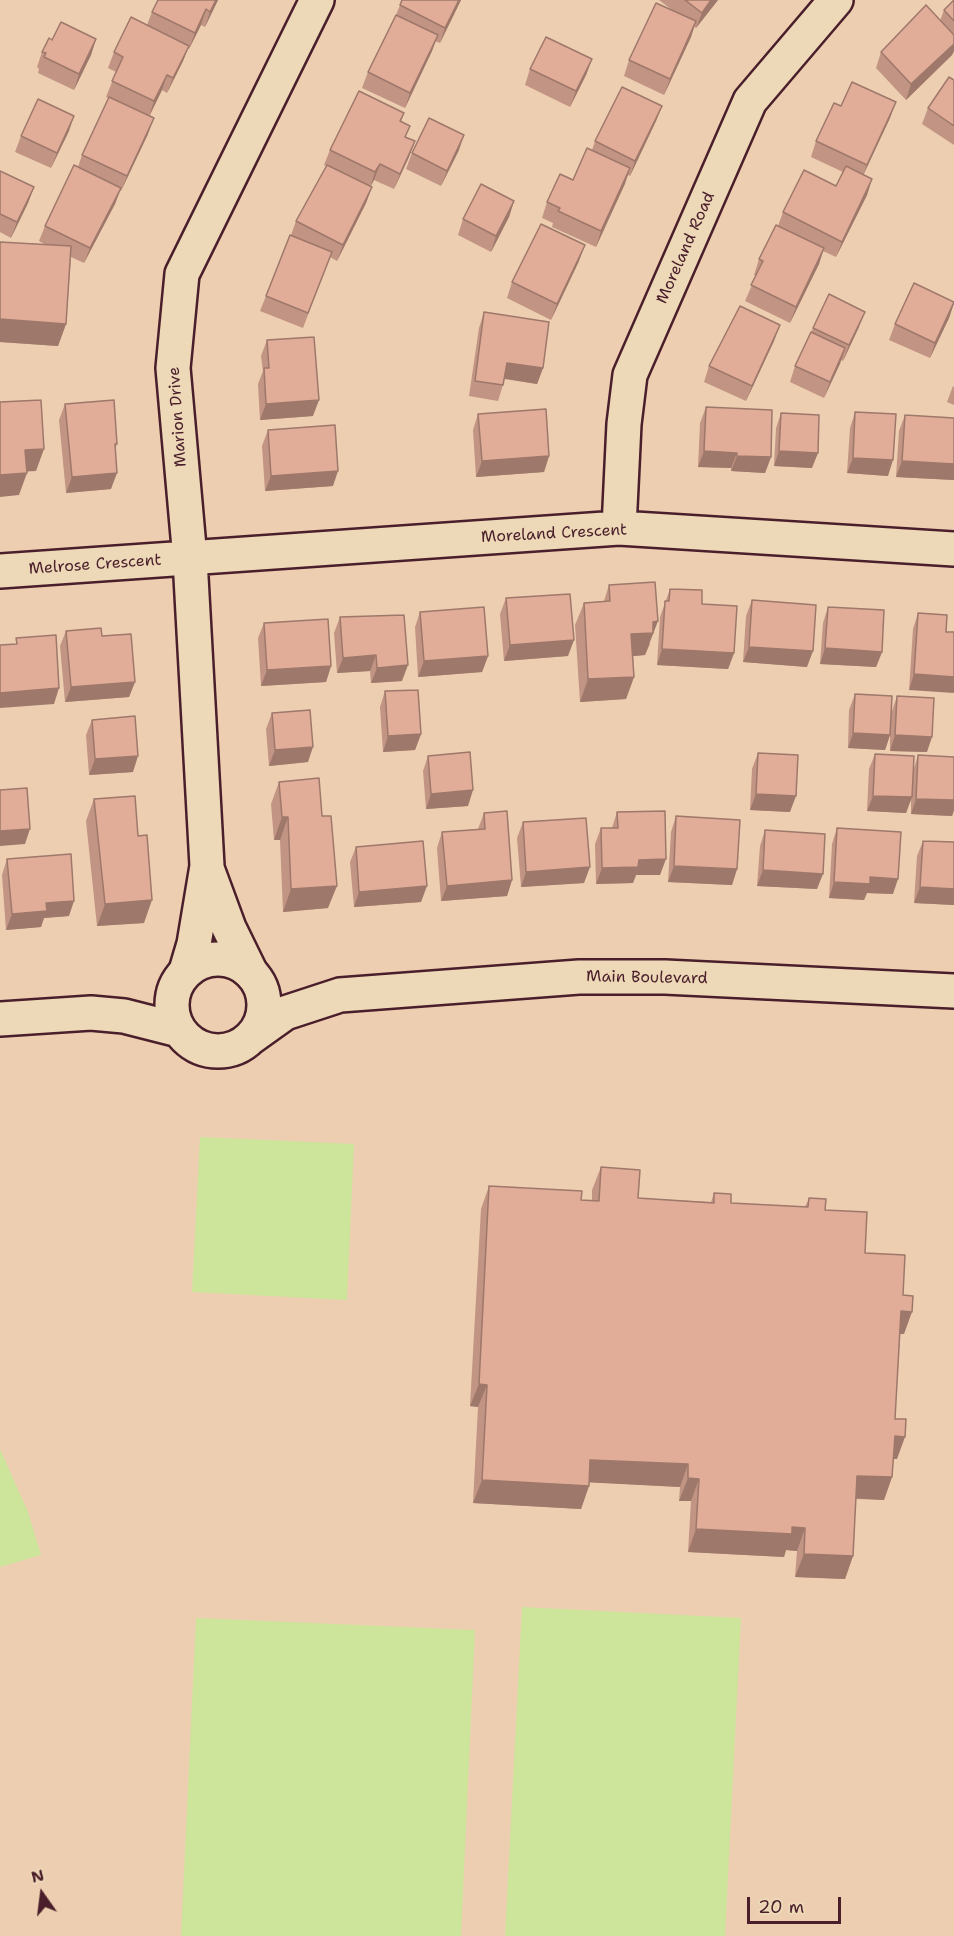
<!DOCTYPE html>
<html>
<head>
<meta charset="utf-8">
<style>
  body { margin:0 }
  #map { position:relative; width:954px; height:1936px; overflow:hidden; background:#edceb1; font-family:"Shantell Sans",sans-serif }
  canvas { display:block }
  .north { position:absolute; left:12px; top:1864px; width:60px; height:60px; -webkit-text-stroke:4px #edd8b7; paint-order:stroke; rotate:346deg; font-size:16px; font-weight:700; line-height:24px; text-align:center; color:#4a1f2b }
  .north::after { content:''; display:block; margin:auto; width:21px; height:27px; background:#4a1f2b; clip-path:polygon(50% 0,100% 100%,50% 72%,0 100%) }
  .scale { position:absolute; left:747px; top:1897px; width:94px; height:27px; box-sizing:border-box; border:3px solid #4a1f2b; border-top:0; padding-left:8px; font-size:18px; line-height:21px; white-space:nowrap; color:#4a1f2b; -webkit-text-stroke:4px #edd8b7; paint-order:stroke }
</style>
</head>
<body>
<div id="map">
<canvas width="954" height="1936"></canvas>
<div class="north">N</div>
<div class="scale">20 m</div>
</div>
<script>
const context = document.querySelector('canvas').getContext('2d');
context.lineJoin = 'round';
function fill(path, color) {
  context.fillStyle = color;
  context.fill(path, 'evenodd');
}
function poly(rows) {
  const path = new Path2D();
  for (const r of rows) {
    if (r.length === 3) {
      path.moveTo(r[0] + r[2], r[1]);
      path.arc(r[0], r[1], r[2], 0, 2 * Math.PI);
      continue;
    }
    path.moveTo(r[0], r[1]);
    for (let i = 2; i < r.length; i += 2) path.lineTo(r[i], r[i + 1]);
  }
  return path;
}
function stroke(path, color, width, dash) {
  context.strokeStyle = color;
  context.lineWidth = width;
  context.lineCap = dash ? 'butt' : 'round';
  context.setLineDash(dash || []);
  context.stroke(path);
}
function label(font, color, halo, rows, align = 'center') {
  context.font = font + ' "Shantell Sans",sans-serif';
  context.lineWidth = 6;
  context.setLineDash([]);
  context.textBaseline = 'middle';
  context.strokeStyle = halo;
  context.fillStyle = color;
  for (const [text, x, y, turn = 0] of rows) {
    context.save();
    context.translate(x, y);
    context.rotate((+turn || 0) * Math.PI / 180);
    context.textAlign = isNaN(turn) ? turn : align;
    if (halo) context.strokeText(text, 0, 0);
    context.fillText(text, 0, 0);
    context.restore();
  }
}
fill(poly([
  [200,1137,354,1144,347,1300,192,1292],
  [0,1449,28,1512,41,1555,0,1567],
  [522,1607,741,1618,725,1936,505,1936],
  [196,1618,475,1630,461,1936,181,1936]
]), '#cce59b');
const street = poly([
  [619,528,624,424,630,375,750,101,836,0],
  [0,571,619,528,954,549],
  [208,871,229,928,251,973],
  [186,971,194,944,207,866,190,559,173,368,182,274,317,0]
]);
const secondary = poly([
  [218,1005,46],
  [0,1019,91,1013,124,1016,179,1030],
  [250,1038,285,1013,340,995,579,977,665,977,954,991]
]);
stroke(street, '#4a1f2b', 38);
stroke(secondary, '#4a1f2b', 38);
stroke(street, '#edd8b7', 33);
stroke(secondary, '#edd8b7', 33);
fill(poly([
  [218,0,205,27,201,25,189,49,188,48,183,61,167,93,162,90,149,116,148,134,121,191,120,191,115,204,84,263,71,257,66,324,58,346,0,342,0,242,46,245,39,241,45,226,78,167,82,155,109,98,106,97,116,72,108,68,114,52,147,25,152,12],
  [461,0,440,43,435,41,432,51,405,108,362,88,368,72,396,15,400,5],
  [659,0,718,0,696,28,694,27,691,37,664,95,624,76,629,60,672,10],
  [954,0,954,51,952,55,906,100,876,68,881,52,940,21,944,10],
  [96,39,91,55,74,90,38,73,39,69,37,67,42,52,52,40],
  [592,59,586,75,570,107,525,85,530,69],
  [954,80,954,145,922,124,928,108],
  [662,106,656,121,630,176,628,175,596,247,552,227,553,223,542,218,547,202,573,180,592,150,595,141],
  [841,106,890,118,863,175,872,179,867,195,836,257,823,251,819,264,790,323,745,301,756,276,754,275,759,259,778,226,783,212,836,186,843,172,811,157,816,141],
  [404,113,401,122,406,137,415,141,409,157,394,189,374,180,370,186,372,187,366,203,337,261,330,257,303,328,260,311,290,235,291,235,296,221,326,166,324,165,330,150],
  [69,131,51,168,15,152,21,136],
  [459,150,441,186,406,169,412,153],
  [0,171,34,187,28,203,11,238,0,232],
  [514,201,509,217,491,252,458,235,463,219],
  [579,261,551,320,507,298,512,282],
  [954,303,949,318,930,358,889,340,895,324],
  [484,312,543,368,537,384,504,379,503,385,498,401,469,396,479,328],
  [859,327,843,361,841,360,824,398,790,382,795,366,813,328],
  [267,340,313,416,260,420,258,384,263,371,261,356],
  [774,341,746,401,704,382,709,366],
  [953,386,954,387,954,405,947,402],
  [65,404,117,444,115,450,111,489,66,493,59,420],
  [706,407,771,457,765,473,731,471,731,468,698,467,700,423],
  [855,412,888,476,847,473,850,428],
  [781,413,812,468,774,466,776,428],
  [478,414,549,456,544,472,476,477,473,430],
  [905,415,954,418,954,480,896,477,899,431],
  [268,430,333,486,265,491,262,446],
  [609,585,650,644,645,655,633,656,634,677,626,699,580,702,575,625,584,603,604,601],
  [670,589,702,604,734,653,728,669,657,665,660,617],
  [506,598,568,656,504,661,500,614],
  [752,600,807,667,743,662,746,616],
  [828,607,882,652,876,667,820,664,823,623],
  [420,612,488,656,482,672,418,677,415,627],
  [918,613,947,615,909,690,913,629],
  [340,617,402,681,371,683,370,671,337,673,334,633],
  [264,623,331,666,326,682,261,686,258,638],
  [66,631,102,636,135,682,129,697,65,702,60,646],
  [385,691,421,734,415,750,383,752,380,707],
  [855,694,892,711,897,696,927,752,890,751,890,735,885,750,848,748,849,710],
  [272,713,308,762,269,766,266,729],
  [92,720,133,772,89,775,86,735],
  [758,753,790,812,750,810,752,769],
  [875,754,914,768,918,755,954,757,954,810,952,816,911,814,911,799,906,813,867,811,869,769],
  [428,756,468,806,426,809,423,771],
  [279,782,328,908,283,912,280,840,274,840,271,804],
  [94,799,138,836,144,923,97,926,86,821],
  [617,812,660,875,636,875,633,883,596,884,595,844,601,828,612,828],
  [484,813,512,880,507,896,441,901,437,848,442,832,478,829],
  [676,816,737,869,732,885,668,882,671,832],
  [523,822,584,883,521,887,517,838],
  [837,828,893,894,867,893,864,900,829,898,832,844],
  [765,830,817,889,757,886,760,846],
  [923,841,954,842,954,905,914,903,917,856],
  [356,847,421,902,354,907,350,862],
  [7,859,69,916,44,918,41,927,6,930,2,875],
  [601,1167,638,1198,711,1202,714,1193,731,1203,805,1207,809,1198,825,1210,903,1295,904,1334,900,1334,895,1419,897,1459,893,1459,892,1477,884,1500,856,1499,853,1556,845,1579,795,1577,797,1551,786,1550,784,1557,688,1552,691,1501,679,1501,680,1487,589,1482,589,1486,581,1509,473,1503,478,1407,470,1406,481,1209,489,1186,581,1200,592,1201,592,1190]
]), '#c29483');
fill(poly([
  [216,0,218,0,205,27,210,12],
  [459,0,461,0,440,43,445,28],
  [711,0,718,0,696,28,702,13],
  [206,9,201,25,189,49,195,33],
  [696,21,691,37,664,95,670,79],
  [438,35,432,51,405,108,410,93],
  [96,39,91,55,74,90,79,74],
  [954,44,954,51,952,55,906,100,911,84],
  [189,46,183,61,167,93,173,78],
  [592,59,586,75,570,107,576,91],
  [167,75,162,90,149,117,154,101],
  [896,102,890,118,861,180,867,165],
  [662,106,656,121,630,176,635,161],
  [74,116,69,131,51,168,57,153],
  [154,118,148,134,121,191,127,176],
  [464,135,459,150,441,186,447,171],
  [415,141,409,157,394,189,400,174],
  [380,164,374,180,370,188,375,172],
  [630,168,625,184,596,247,601,231],
  [872,179,867,195,836,257,842,242],
  [34,187,28,203,11,238,17,222],
  [372,187,366,203,337,261,343,245],
  [121,188,115,204,84,263,90,248],
  [514,201,509,217,491,252,496,236],
  [585,245,579,261,551,320,557,304],
  [824,248,819,264,790,323,796,307],
  [954,303,949,318,930,358,935,343],
  [865,312,859,327,843,361,849,345],
  [0,319,66,324,58,346,0,342],
  [780,325,774,341,746,401,752,386],
  [845,348,840,364,824,398,830,382],
  [507,363,543,368,537,384,501,378],
  [319,400,313,416,260,420,266,404],
  [44,449,36,471,17,472,25,450],
  [704,451,737,453,731,468,698,467],
  [779,451,818,453,812,468,774,466],
  [549,456,544,472,476,477,482,461],
  [737,456,771,457,765,473,731,471],
  [853,458,893,460,888,476,847,473],
  [902,461,954,464,954,480,896,477],
  [338,471,333,486,265,491,271,476],
  [27,473,19,495,0,497,0,475],
  [117,473,111,489,66,493,72,477],
  [658,621,645,655,623,657,631,634,653,622],
  [574,640,568,656,504,661,510,645],
  [749,647,813,651,807,667,743,662],
  [825,648,882,652,876,667,820,664],
  [662,649,734,653,728,669,657,665],
  [376,655,370,671,337,673,343,658],
  [488,656,482,672,418,677,424,661],
  [408,665,402,681,371,683,377,668],
  [331,666,326,682,261,686,267,670],
  [914,674,954,677,954,693,909,690],
  [634,677,626,699,580,702,588,679],
  [135,682,129,697,65,702,71,687],
  [59,688,54,704,0,708,0,693],
  [853,733,890,735,885,750,848,748],
  [421,734,415,750,383,752,388,736],
  [895,735,932,737,927,752,890,751],
  [313,747,308,762,269,766,275,750],
  [138,756,133,772,89,775,95,759],
  [473,790,468,806,426,809,431,794],
  [756,794,796,796,790,812,750,810],
  [873,796,912,797,906,813,867,811],
  [916,799,954,800,954,810,952,816,911,814],
  [282,817,288,817,280,840,274,840],
  [30,829,25,844,0,846,0,831],
  [666,859,660,875,636,875,633,883,596,884,602,868,639,860],
  [674,866,737,869,732,885,668,882],
  [590,867,584,883,521,887,526,872],
  [763,870,823,874,817,889,757,886],
  [870,877,898,879,893,894,867,893,864,900,829,898,834,882],
  [512,880,507,896,441,901,447,886],
  [337,886,328,908,283,912,291,889],
  [427,886,421,902,354,907,359,892],
  [920,887,954,889,954,905,914,903],
  [152,900,144,923,97,926,105,904],
  [74,901,69,916,44,918,41,927,6,930,12,914,46,903],
  [901,1311,912,1312,904,1334,893,1334],
  [479,1384,487,1385,478,1407,470,1406],
  [895,1436,905,1437,897,1459,886,1459],
  [590,1460,688,1464,680,1487,582,1482],
  [857,1476,892,1477,884,1500,849,1498],
  [688,1478,699,1479,691,1501,679,1501],
  [482,1480,589,1486,581,1509,473,1503],
  [792,1527,805,1528,797,1551,786,1550,784,1557,688,1552,696,1529],
  [804,1554,853,1556,845,1579,795,1577]
]), '#9e786a');
const building = poly([
  [158,0,216,0,210,12,206,9,195,33,152,12,158,0],
  [402,0,459,0,445,28,400,5,402,0],
  [685,0,711,0,702,13,685,0],
  [954,0,954,21,944,10,954,0],
  [656,3,696,21,670,79,629,60,656,3],
  [926,5,954,35,954,44,911,84,881,52,926,5],
  [396,15,438,35,410,93,368,72,396,15],
  [131,17,189,46,173,78,167,75,154,101,112,81,123,57,114,52,131,17],
  [61,22,96,39,79,74,44,57,46,53,42,52,49,38,52,40,61,22],
  [546,37,592,59,576,91,530,69,546,37],
  [949,77,954,80,954,126,928,108,949,77],
  [852,82,896,102,867,165,816,141,834,103,841,106,852,82],
  [622,87,662,106,635,161,595,141,622,87],
  [359,91,404,113,400,121,410,126,405,137,415,141,400,174,380,164,375,172,330,150,359,91],
  [109,97,154,118,127,176,82,155,109,97],
  [38,99,74,116,57,153,21,136,38,99],
  [429,118,464,135,447,171,412,153,429,118],
  [587,148,630,168,601,231,558,211,560,208,547,202,560,174,573,180,587,148],
  [74,165,121,188,90,248,45,226,74,165],
  [327,165,372,187,343,245,296,221,327,165],
  [846,166,872,179,842,242,783,212,804,170,836,186,846,166],
  [0,171,34,187,17,222,0,214,0,171],
  [481,184,514,201,496,236,463,219,481,184],
  [541,224,585,245,557,304,512,282,541,224],
  [776,225,824,248,796,307,751,285,763,261,759,259,776,225],
  [290,235,332,252,308,313,266,296,290,235],
  [0,242,71,246,66,324,0,319,0,242],
  [914,283,954,302,935,343,895,324,914,283],
  [829,294,865,312,849,345,813,328,829,294],
  [740,306,780,325,752,386,709,366,740,306],
  [484,312,549,322,543,368,507,363,503,385,475,381,484,312],
  [811,332,845,348,830,382,795,366,811,332],
  [314,337,319,400,266,404,264,368,269,368,267,340,314,337],
  [41,400,44,449,25,450,27,473,0,475,0,402,41,400],
  [114,400,117,444,115,444,117,473,72,477,65,404,114,400],
  [706,407,772,410,771,457,737,456,737,453,704,451,706,407],
  [546,409,549,456,482,461,478,414,546,409],
  [855,412,896,414,893,460,853,458,855,412],
  [781,413,819,415,818,453,779,451,781,413],
  [905,415,954,418,954,464,902,461,905,415],
  [335,425,338,471,271,476,268,430,335,425],
  [655,582,658,621,653,622,653,633,631,634,634,677,588,679,584,603,610,601,609,585,655,582],
  [670,589,702,590,702,604,737,606,734,653,662,649,665,601,669,601,670,589],
  [570,594,574,640,510,645,506,598,570,594],
  [752,600,816,605,813,651,749,647,752,600],
  [484,607,488,656,424,661,420,612,484,607],
  [828,607,884,610,882,652,825,648,828,607],
  [918,613,947,615,946,632,954,632,954,677,914,674,918,613],
  [404,615,408,665,377,668,376,655,343,658,340,617,404,615],
  [328,619,331,666,267,670,264,623,328,619],
  [101,628,102,636,131,634,135,682,71,687,66,631,101,628],
  [56,635,59,688,0,693,0,645,17,644,16,638,56,635],
  [418,690,421,734,388,736,385,691,418,690],
  [855,694,892,696,890,735,853,733,855,694],
  [897,696,934,698,932,737,895,735,897,696],
  [310,710,313,747,275,750,272,713,310,710],
  [135,716,138,756,95,759,92,720,135,716],
  [470,752,473,790,431,794,428,756,470,752],
  [758,753,798,755,796,796,756,794,758,753],
  [875,754,914,756,912,797,873,796,875,754],
  [918,755,954,757,954,800,916,799,918,755],
  [319,778,322,816,331,816,337,886,291,889,288,817,282,817,279,782,319,778],
  [27,788,30,829,0,831,0,790,27,788],
  [135,796,138,836,147,835,152,900,105,904,94,799,135,796],
  [507,811,512,880,447,886,442,832,485,829,484,813,507,811],
  [665,811,666,859,639,860,638,867,602,868,601,828,618,828,617,812,665,811],
  [676,816,740,820,737,869,674,866,676,816],
  [586,818,590,867,526,872,523,822,586,818],
  [837,828,901,832,898,879,870,877,870,884,834,882,837,828],
  [765,830,825,834,823,874,763,870,765,830],
  [423,841,427,886,359,892,356,847,423,841],
  [923,841,954,842,954,889,920,887,923,841],
  [71,854,74,901,46,903,47,911,12,914,7,859,71,854],
  [601,1167,640,1170,638,1198,714,1203,714,1193,731,1194,731,1203,808,1207,809,1198,826,1199,825,1210,867,1212,865,1253,905,1255,903,1295,913,1296,912,1312,901,1311,895,1419,906,1419,905,1437,895,1436,892,1477,857,1476,853,1556,804,1554,805,1528,792,1527,792,1534,696,1529,699,1479,688,1478,688,1464,590,1460,589,1486,482,1480,487,1385,479,1384,489,1186,582,1191,581,1200,599,1201,601,1167]
]);
fill(building, '#e1ac98');
stroke(building, '#9e786a', 1.5);
label('16px', '#4a1f2b', '#edd8b7', [
  ["Moreland Road",686,248,-66],
  ["Marion Drive",178,417,-94],
  ["Moreland Crescent",554,534,-3],
  ["Melrose Crescent",95,565,-4],
  ["Main Boulevard",647,978,1]
]);
</script>
</body>
</html>
